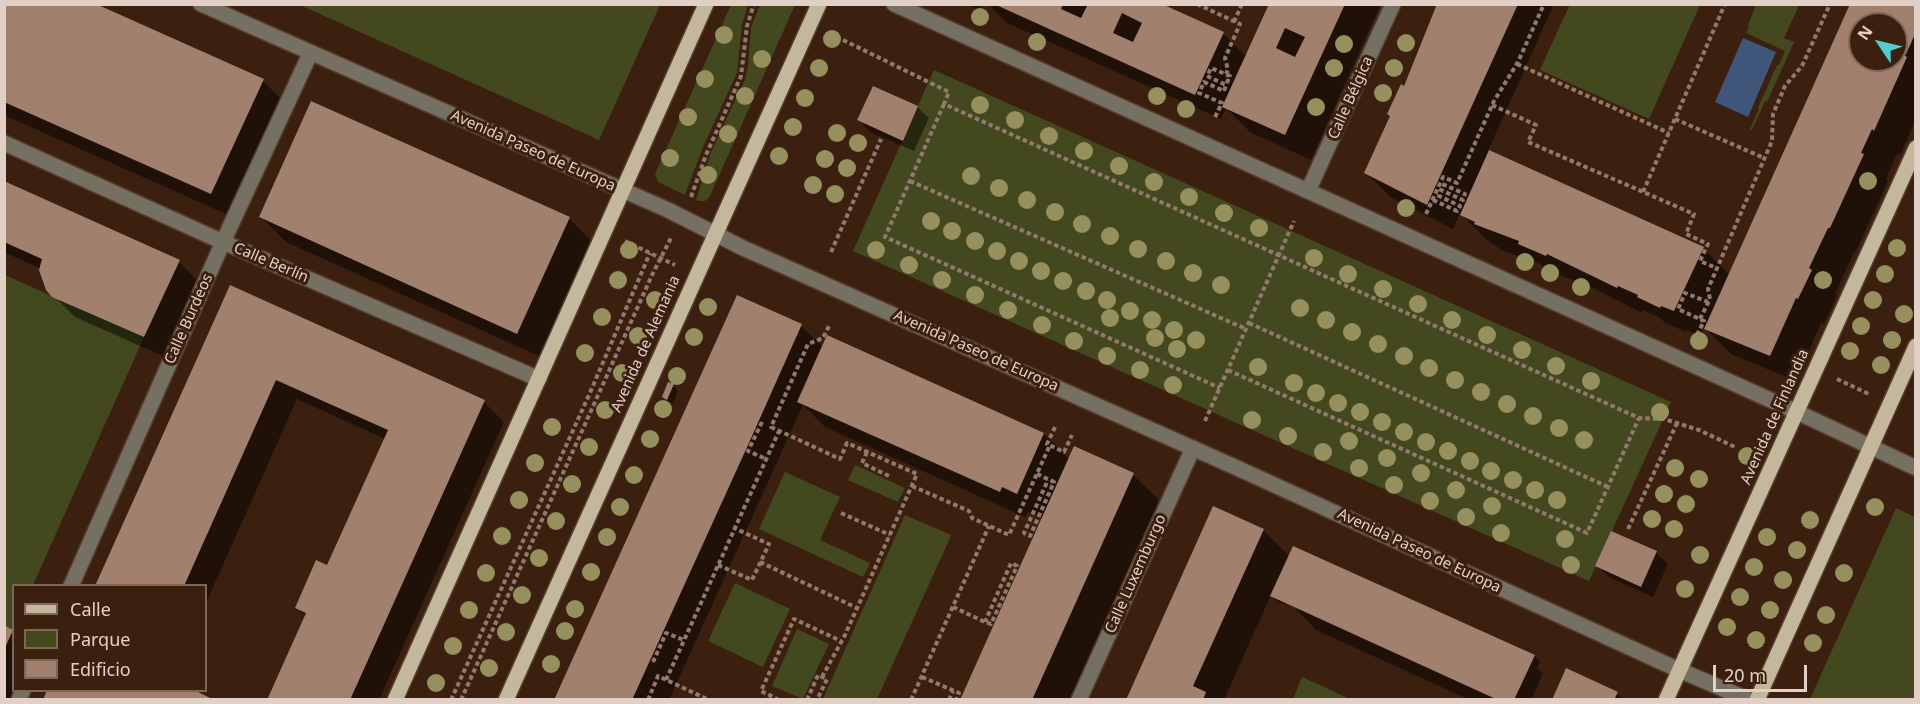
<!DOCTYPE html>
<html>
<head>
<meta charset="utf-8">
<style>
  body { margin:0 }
  #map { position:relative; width:1920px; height:704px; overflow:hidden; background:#3b2010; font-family:"Noto Sans",sans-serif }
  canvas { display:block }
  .frame { position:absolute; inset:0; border:6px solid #e2cfc6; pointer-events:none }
  .legend { position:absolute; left:12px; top:584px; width:195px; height:108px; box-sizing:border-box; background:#3b2010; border:2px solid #7e6659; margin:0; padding:8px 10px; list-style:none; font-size:18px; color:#e2cfc6 }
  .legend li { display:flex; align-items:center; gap:12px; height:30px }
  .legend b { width:30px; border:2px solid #7e6659 }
  .north { position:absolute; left:1848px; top:12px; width:60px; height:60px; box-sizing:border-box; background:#3b2010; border:2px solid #7e6659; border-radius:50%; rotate:305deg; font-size:16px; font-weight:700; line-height:24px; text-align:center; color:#e2cfc6 }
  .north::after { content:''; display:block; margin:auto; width:21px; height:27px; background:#51ccd2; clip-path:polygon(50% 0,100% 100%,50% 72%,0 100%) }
  .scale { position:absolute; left:1713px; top:665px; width:94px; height:27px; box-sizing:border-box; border:3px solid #e2cfc6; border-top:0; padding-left:8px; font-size:18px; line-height:21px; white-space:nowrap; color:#e2cfc6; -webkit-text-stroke:4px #3b2010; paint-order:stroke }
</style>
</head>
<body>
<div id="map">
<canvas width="1920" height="704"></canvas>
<div class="frame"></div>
<ul class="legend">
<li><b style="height:8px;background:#c3b89b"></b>Calle</li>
<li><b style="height:16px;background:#44481e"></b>Parque</li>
<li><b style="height:16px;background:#a1806e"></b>Edificio</li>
</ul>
<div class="north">N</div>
<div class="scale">20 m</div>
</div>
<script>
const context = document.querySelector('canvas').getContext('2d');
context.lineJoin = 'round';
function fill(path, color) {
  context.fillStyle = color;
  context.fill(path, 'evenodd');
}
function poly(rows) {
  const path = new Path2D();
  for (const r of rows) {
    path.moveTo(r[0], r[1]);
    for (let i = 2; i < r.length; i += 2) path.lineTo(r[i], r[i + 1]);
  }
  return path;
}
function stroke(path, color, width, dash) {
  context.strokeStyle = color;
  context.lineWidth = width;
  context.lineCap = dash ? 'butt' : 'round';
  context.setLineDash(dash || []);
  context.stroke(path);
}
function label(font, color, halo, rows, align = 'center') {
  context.font = font + ' "Noto Sans",sans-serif';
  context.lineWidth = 6;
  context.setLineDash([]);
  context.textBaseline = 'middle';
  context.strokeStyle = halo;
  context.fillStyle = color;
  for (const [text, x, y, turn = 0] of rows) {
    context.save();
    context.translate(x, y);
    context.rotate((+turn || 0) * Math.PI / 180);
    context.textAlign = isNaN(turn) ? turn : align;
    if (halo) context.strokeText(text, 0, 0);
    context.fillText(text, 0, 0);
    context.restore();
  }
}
fill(poly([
  [1570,4,1700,5,1649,119,1540,70],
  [300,5,660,5,599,140],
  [731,5,748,5,742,24,737,73,703,147,685,195,658,182,655,174],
  [760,5,795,5,710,196,705,201,700,201,696,200,711,152,745,79,748,67,751,27],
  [1756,5,1799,5,1784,38,1794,42,1767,102,1765,101,1752,130,1750,129,1759,109,1758,108,1777,65,1779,65,1785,51,1746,33,1749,26,1748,25],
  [934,70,1671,402,1589,581,853,251],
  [5,275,144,337,33,585,14,586,13,630,5,625],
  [855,465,905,488,898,502,848,480],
  [785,472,840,497,820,540,870,563,863,577,759,529],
  [1896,508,1915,517,1915,699,1810,699],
  [905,515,951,535,950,538,877,699,823,699],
  [735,583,790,609,763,667,708,641],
  [797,629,829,644,803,699,772,686],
  [1302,677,1350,699,1293,699]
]), '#44481e');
fill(poly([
  [1743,38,1776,52,1748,117,1715,102]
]), '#3f557a');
fill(poly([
  [4,4,263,81,288,106,237,219,4,115],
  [967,4,981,4,979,10],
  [988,4,1158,4,1223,34,1247,57,1271,4,1381,4,1311,160,1250,132,1226,108,1221,119,1007,23],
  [1439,4,1554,4,1488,151,1703,248,1730,275,1852,4,1916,4,1916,120,1900,155,1897,154,1886,179,1888,181,1855,253,1854,252,1835,294,1837,296,1824,324,1821,323,1796,381,1731,354,1704,327,1700,336,1687,330,1686,332,1664,322,1659,317,1643,310,1642,313,1595,289,1545,269,1540,264,1525,257,1524,259,1502,250,1487,240,1460,213,1453,229,1392,198,1366,173],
  [1860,24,1896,24,1896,60,1860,60],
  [917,107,929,118,914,151,870,132,859,120],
  [4,182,179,262,199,282,165,357,75,317,47,289,41,269,4,252],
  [261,217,569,219,595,244,543,358,286,242],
  [231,287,484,402,504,422,379,700,269,700,306,617,297,608,328,567,385,439,297,399,206,603,206,586,96,586],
  [738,297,801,326,823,347,1044,434,1070,460,1075,448,1133,475,1159,500,1069,700,962,700,1043,519,1028,512,1025,517,825,427,803,405,669,700,555,700],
  [673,386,678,391,673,404,663,397],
  [1263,530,1290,557,1294,548,1535,656,1540,662,1537,668,1543,674,1531,700,1470,700,1316,630,1294,607,1278,602,1271,595,1224,700,1127,700],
  [1656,553,1668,564,1653,597,1609,577,1597,566],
  [4,627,14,632,14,690,16,690,12,700,4,700],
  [1617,693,1623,700,1553,700]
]), '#0007');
fill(poly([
  [4,4,96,4,264,79,211,194,4,102],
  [994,4,1063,4,1061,9,1081,18,1088,4,1162,4,1224,32,1195,95],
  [1122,13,1142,23,1133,42,1113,33],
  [1269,4,1345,4,1285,135,1222,107],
  [1285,28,1305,37,1295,57,1276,48],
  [1437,4,1518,4,1427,205,1364,173,1390,116,1387,114,1401,84,1404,86],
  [1850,4,1916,4,1916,32,1905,56,1907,57,1874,131,1872,129,1861,153,1864,154,1830,228,1828,228,1809,268,1812,270,1798,299,1796,298,1770,356,1704,329],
  [1860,24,1896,24,1896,60,1860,60],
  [873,86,918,106,903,141,857,120],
  [311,101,570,217,517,334,259,217],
  [1489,150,1704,247,1674,311,1661,306,1660,308,1637,297,1638,295,1618,286,1617,288,1547,254,1546,256,1518,244,1519,241,1474,224,1475,222,1460,215],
  [4,181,180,260,144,337,52,297,46,290,39,270,42,259,4,242],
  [230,285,485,400,350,700,267,700,306,613,295,608,316,560,327,565,388,430,276,380,184,586,95,586],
  [737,295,802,324,748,445,632,700,554,700],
  [827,335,1044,433,1017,494,1002,487,1000,492,797,402],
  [668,382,674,384,667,400,662,397],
  [1074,446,1134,473,1032,700,960,700],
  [1213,506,1264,529,1193,686,1206,692,1203,700,1126,700],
  [1611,531,1657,551,1641,587,1595,566],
  [1293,546,1535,655,1514,700,1498,700,1270,596],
  [4,625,13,630,4,650],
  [1566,668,1618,692,1614,700,1552,700],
  [47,690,194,690,214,700,43,700]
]), '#a1806e');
const minor = poly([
  [201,4,668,210,743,248,1235,467,1679,670,1749,700],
  [894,4,1797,412,1916,468],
  [4,143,223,242,539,379],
  [1308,191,1393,4],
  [71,586,223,242,310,54],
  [19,700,23,690],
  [1079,700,1193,448]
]);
const major = poly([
  [395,700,706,4],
  [506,700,819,4],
  [1666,700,1916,148],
  [1757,700,1916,346]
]);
stroke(minor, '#563c2d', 18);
stroke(major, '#563c2d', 18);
stroke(poly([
  [1197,4,1240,24,1225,58,1228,70,1226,74],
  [1234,22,1242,4],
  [843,40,949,92,944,104,1639,418,1664,419,1699,430,1737,448],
  [1517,64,1669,133],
  [944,104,885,237,1220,388],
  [1492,105,1536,125,1528,142,1694,214,1686,234,1708,244,1700,261,1716,268],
  [1215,117,1222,103,1199,93,1204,82,1224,91,1226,85,1207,76,1211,68,1230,76,1226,85],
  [1675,119,1764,158],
  [910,181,1246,329],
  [1643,192,1725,4],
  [691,197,706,155,741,76,747,26,754,4],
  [1433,200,1457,211,1460,206,1439,196,1441,190,1463,200,1465,194,1440,183],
  [1426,214,1443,177,1457,183,1494,101,1518,62,1544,4],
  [625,241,675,265],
  [831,252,881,139],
  [1700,319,1710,299,1708,289,1772,141,1773,114,1785,86,1802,66,1830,4],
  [1249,323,1608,487],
  [1697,335,1704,321,1678,309,1685,293,1708,302],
  [1228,370,1587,533,1639,418],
  [1837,379,1871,395],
  [1205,421,1294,221],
  [762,422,748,451,766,459],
  [1055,427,1047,444,1064,452,1072,435],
  [867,452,862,463,889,476],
  [1037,474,1054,482,1030,536,1024,533,1048,480],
  [912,486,969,511,972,518,1009,535,1050,445],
  [841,513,890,535],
  [1628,529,1677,423],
  [760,562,857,608],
  [718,565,752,580,769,544,734,528],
  [953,607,985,622,991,624,1017,566,1011,563,985,622],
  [653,662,666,633,684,640],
  [822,677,845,635,917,474,847,443,840,459,771,427,808,344,823,338,829,326],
  [922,677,959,693,956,700],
  [666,680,779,431],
  [451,700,589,395,650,253],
  [461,700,653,273,672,236],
  [648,700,658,676,709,700],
  [779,700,761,691,794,619,841,641],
  [807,700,818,675,827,679,817,700],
  [911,700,989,526],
  [949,700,953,691]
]), '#917a6d', 4, [4.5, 3]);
stroke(minor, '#757062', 15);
stroke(major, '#c3b89b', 15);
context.fillStyle = '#968f5e';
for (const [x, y] of [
  [980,17],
  [724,35],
  [832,39],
  [1037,42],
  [1406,43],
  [1344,44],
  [762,59],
  [819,68],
  [1334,68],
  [1394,68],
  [705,79],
  [1383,93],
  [745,96],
  [1157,96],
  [805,98],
  [980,105],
  [1316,107],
  [1186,109],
  [688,117],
  [1015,120],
  [793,127],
  [837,133],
  [728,134],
  [1049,136],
  [858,143],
  [1084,151],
  [779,156],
  [670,158],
  [825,159],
  [1119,166],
  [847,168],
  [708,175],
  [971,176],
  [1868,181],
  [1154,182],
  [813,185],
  [999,188],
  [835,194],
  [1189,197],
  [1027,200],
  [1406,208],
  [1055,212],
  [1224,213],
  [931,221],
  [1082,224],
  [1259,228],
  [952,231],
  [1110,236],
  [975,241],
  [1897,248],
  [1138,249],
  [629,250],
  [876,250],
  [997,251],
  [1314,258],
  [1019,261],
  [1166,261],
  [1525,262],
  [909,265],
  [1041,271],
  [1193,273],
  [1550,273],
  [1348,274],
  [1885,274],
  [618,280],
  [942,280],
  [1823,280],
  [1063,281],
  [1221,285],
  [1581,287],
  [1383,289],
  [1086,291],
  [975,295],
  [655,300],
  [1107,300],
  [1873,300],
  [1418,304],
  [708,307],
  [1300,308],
  [1008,310],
  [1130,311],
  [1904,314],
  [602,317],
  [1110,318],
  [1152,320],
  [1326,320],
  [1452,320],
  [1042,325],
  [1861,326],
  [1174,330],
  [1352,332],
  [1487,335],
  [638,336],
  [694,337],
  [1155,338],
  [1196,340],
  [1892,340],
  [1074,341],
  [1699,341],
  [1378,344],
  [1177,349],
  [1522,350],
  [1850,351],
  [585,353],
  [1107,356],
  [1404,356],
  [1881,365],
  [1556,366],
  [1258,367],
  [1429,368],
  [1140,370],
  [622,373],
  [677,376],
  [1455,380],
  [1591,381],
  [1294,383],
  [1173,385],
  [1481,392],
  [1316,393],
  [1338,403],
  [1507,404],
  [663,409],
  [605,410],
  [1360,412],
  [1660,412],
  [1533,416],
  [1252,420],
  [1382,422],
  [552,427],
  [1559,428],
  [1404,432],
  [1288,436],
  [650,439],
  [1584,440],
  [1349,441],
  [1426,442],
  [589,447],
  [1448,451],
  [1323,452],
  [1747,456],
  [1387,458],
  [1470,461],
  [535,463],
  [1359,468],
  [1675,468],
  [1491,471],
  [1421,473],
  [634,475],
  [1699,479],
  [1513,480],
  [572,484],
  [1394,485],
  [1456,490],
  [1535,490],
  [1664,494],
  [519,500],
  [1557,500],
  [1430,501],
  [1686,504],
  [1492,506],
  [620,507],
  [1875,507],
  [1466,517],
  [1652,519],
  [1810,520],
  [556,521],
  [1674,529],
  [1501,533],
  [502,536],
  [607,537],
  [1767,537],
  [1565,539],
  [1797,550],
  [1700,555],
  [539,558],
  [1571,565],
  [1754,567],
  [591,572],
  [486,573],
  [1844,573],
  [1783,580],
  [1685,589],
  [522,595],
  [1740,597],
  [575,609],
  [469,610],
  [1770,610],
  [1826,615],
  [1727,627],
  [565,631],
  [506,632],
  [1756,640],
  [1813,643],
  [453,646],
  [551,664],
  [489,668],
  [436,683]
]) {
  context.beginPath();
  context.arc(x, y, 9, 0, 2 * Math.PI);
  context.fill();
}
label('15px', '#e2cfc6', '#3b2010', [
  ["Calle Bélgica",1351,98,-66],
  ["Avenida Paseo de Europa",533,151,24],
  ["Calle Berlín",271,263,23],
  ["Calle Burdeos",189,319,-66],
  ["Avenida de Alemania",646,344,-66],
  ["Avenida Paseo de Europa",976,351,24],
  ["Avenida de Finlandia",1775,417,-66],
  ["Avenida Paseo de Europa",1419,551,25],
  ["Calle Luxemburgo",1136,574,-66]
]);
</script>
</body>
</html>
